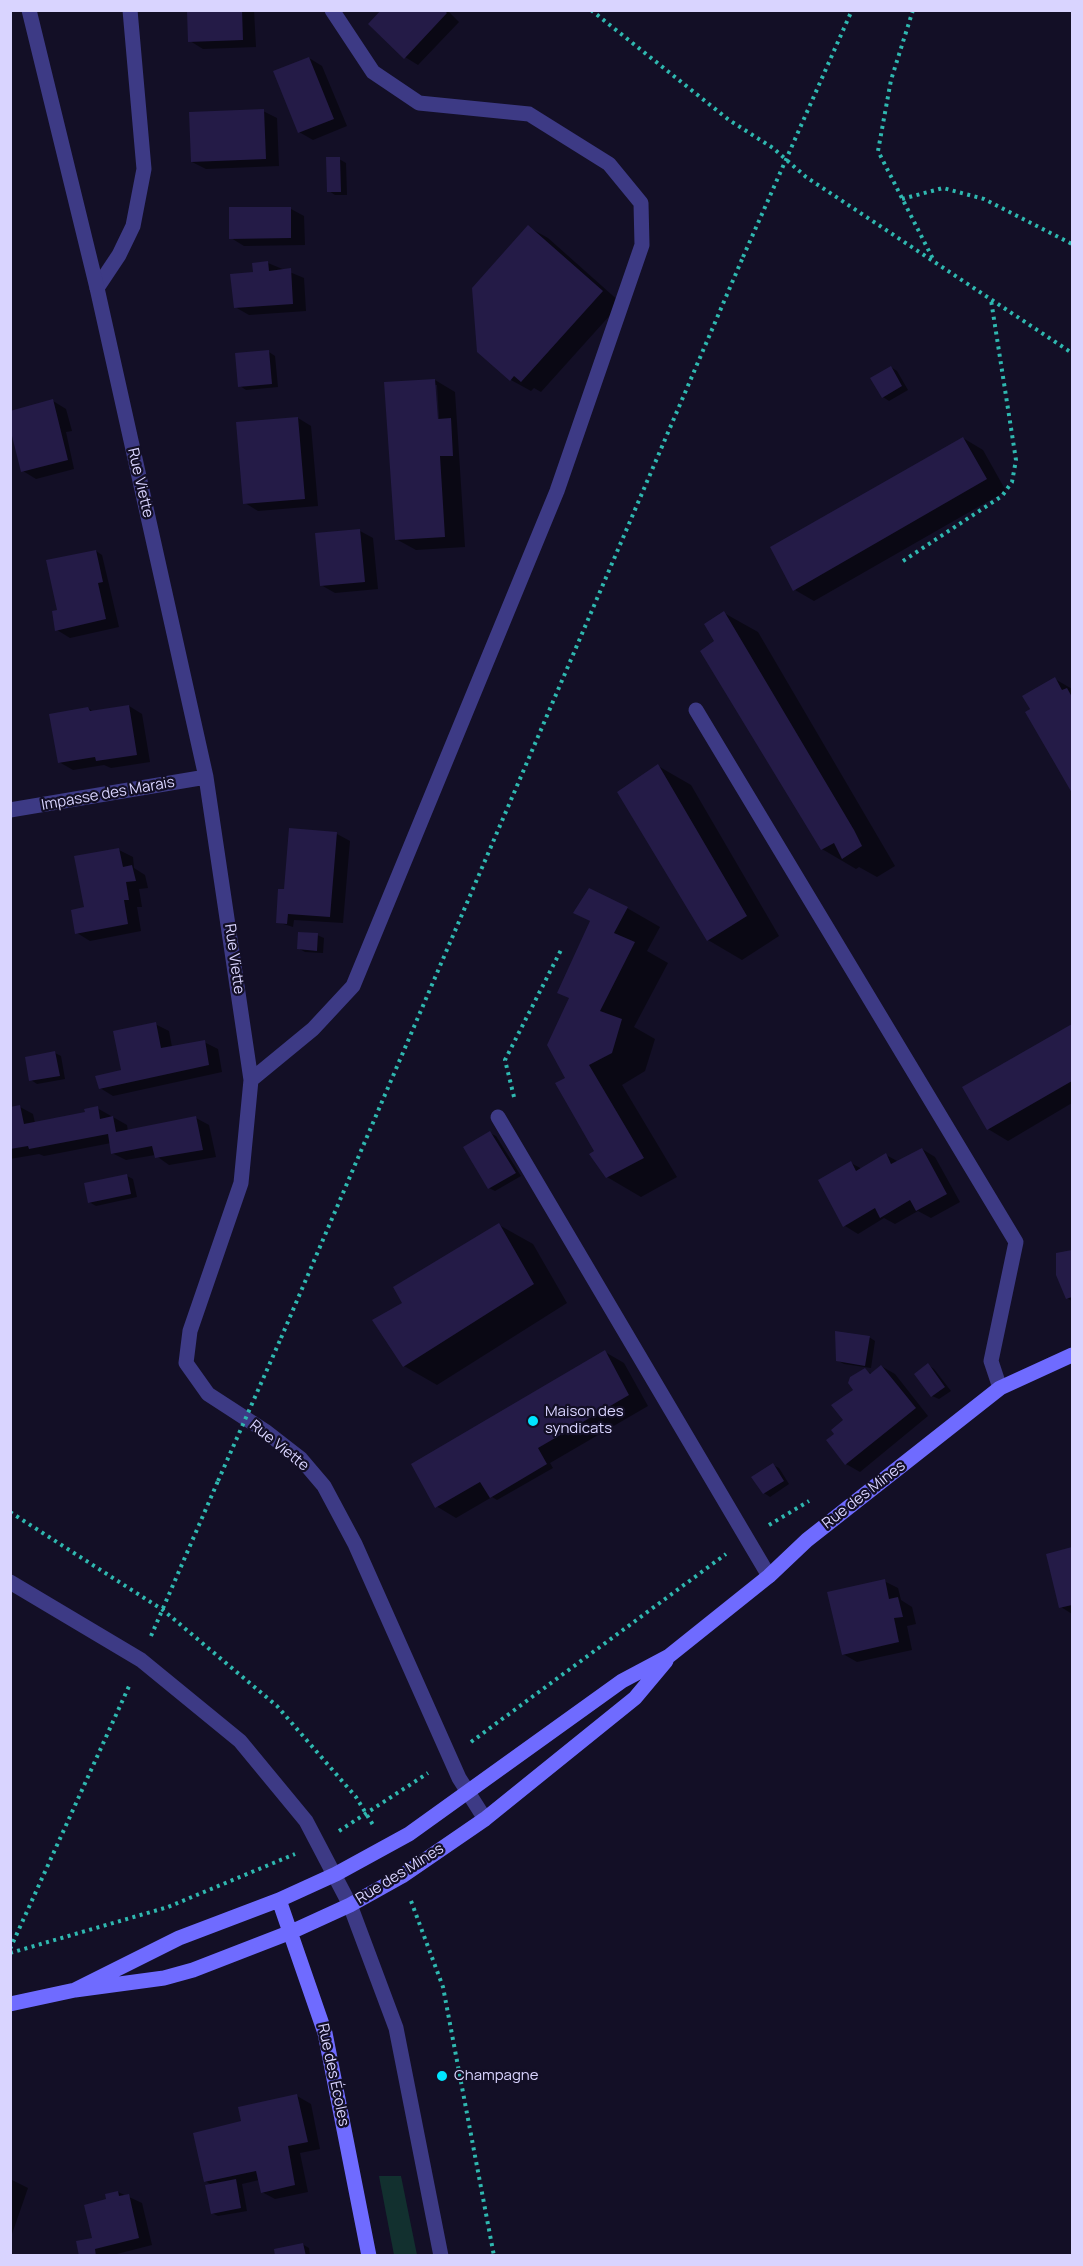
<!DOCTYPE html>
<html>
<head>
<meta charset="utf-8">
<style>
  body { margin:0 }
  #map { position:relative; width:1083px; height:2266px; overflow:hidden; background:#130f26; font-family:Manrope,sans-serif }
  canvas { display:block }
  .frame { position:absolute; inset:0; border:12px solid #d9d4ff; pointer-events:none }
</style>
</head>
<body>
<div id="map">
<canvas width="1083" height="2266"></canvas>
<div class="frame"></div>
</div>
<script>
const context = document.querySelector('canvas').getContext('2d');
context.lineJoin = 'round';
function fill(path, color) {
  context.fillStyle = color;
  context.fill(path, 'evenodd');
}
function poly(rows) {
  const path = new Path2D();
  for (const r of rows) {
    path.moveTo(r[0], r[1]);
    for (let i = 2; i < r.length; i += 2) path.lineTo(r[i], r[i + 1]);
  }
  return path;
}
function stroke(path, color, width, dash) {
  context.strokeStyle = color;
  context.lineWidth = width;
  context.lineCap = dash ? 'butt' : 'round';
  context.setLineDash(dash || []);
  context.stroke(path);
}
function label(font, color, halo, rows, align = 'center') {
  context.font = font + ' Manrope,sans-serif';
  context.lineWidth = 4.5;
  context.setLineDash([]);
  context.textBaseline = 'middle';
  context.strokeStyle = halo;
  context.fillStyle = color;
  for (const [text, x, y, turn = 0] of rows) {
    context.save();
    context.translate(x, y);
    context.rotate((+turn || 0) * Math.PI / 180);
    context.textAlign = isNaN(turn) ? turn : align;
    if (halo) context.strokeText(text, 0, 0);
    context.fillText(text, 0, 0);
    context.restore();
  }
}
fill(poly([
  [379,2176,401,2176,417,2255,394,2255]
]), '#12302f');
fill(poly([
  [189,10,254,10,256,47,203,49,190,41],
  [383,10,447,10,459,22,418,65,405,57],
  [309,58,322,66,347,126,313,140,299,132],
  [263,111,277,118,279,166,206,169,192,162],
  [339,159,346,163,347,195,335,195,329,191],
  [291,209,304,216,305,245,244,246,231,238],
  [528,227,548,238,621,303,541,392,534,388,531,391,511,380],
  [268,263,304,278,306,311,249,315,235,307,255,273],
  [269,352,275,356,278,387,246,390,240,386],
  [891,367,897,371,908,390,889,401,883,397],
  [435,380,455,392,465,547,416,550,396,539],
  [434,385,437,385,441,451],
  [53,401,66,409,72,431,66,432,74,469,36,479,23,471],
  [298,418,311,426,318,506,258,511,245,503],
  [963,438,983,450,1006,491,814,601,795,590],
  [360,531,373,538,378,589,335,593,321,585],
  [96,551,102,555,119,627,70,638,57,630,59,611],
  [724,613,758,632,895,866,877,877,859,867,856,869,822,849,716,641],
  [1055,679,1072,689,1072,790,1027,712],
  [129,706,142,714,150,762,111,768,104,765,73,770,59,762,88,708,94,712],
  [658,766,691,785,779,936,742,960,708,940,619,792],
  [337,834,350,841,343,923,294,920,293,927,277,922,286,891],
  [119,850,133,857,134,868,145,875,148,888,139,889,142,907,137,907,141,931,90,941,77,933,85,909],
  [627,908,660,927,647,951,668,963,634,1027,655,1039,645,1071,622,1085,677,1177,641,1197,607,1177,567,1079,571,999,592,922,575,913],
  [317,935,324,938,323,953,305,952,298,948],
  [155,1024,169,1031,172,1047,204,1042,218,1049,222,1072,113,1096,100,1088,122,1071],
  [1072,1026,1072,1103,1008,1141,988,1129,964,1088],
  [55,1053,61,1056,65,1079,37,1084,31,1080],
  [20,1107,33,1114,35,1123,87,1113,97,1108,127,1125,128,1132,196,1118,209,1125,216,1157,169,1165,155,1155,126,1160,112,1153,111,1143,44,1156,39,1154,10,1159,10,1109],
  [490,1133,496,1136,521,1176,495,1191,489,1188],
  [922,1149,935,1157,960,1202,931,1218,918,1211,895,1224,884,1218,858,1234,845,1226,851,1163,862,1169,886,1155,899,1162],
  [127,1176,133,1179,137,1197,96,1206,89,1202],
  [499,1225,533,1244,567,1303,437,1385,404,1366,404,1303],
  [1072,1251,1072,1301,1067,1298,1058,1254],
  [869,1337,875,1341,871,1368,844,1364,837,1360],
  [605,1352,624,1363,648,1406,550,1463,553,1468,497,1500,492,1497,456,1518,436,1506],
  [928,1365,934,1369,951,1391,939,1399,932,1396],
  [881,1366,895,1374,928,1416,860,1472,846,1464,828,1440,836,1435,845,1421,865,1370,872,1374],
  [773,1465,779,1468,789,1484,770,1497,764,1493],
  [1072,1549,1072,1614,1061,1607,1048,1555],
  [884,1581,898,1588,901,1600,912,1607,916,1624,907,1626,912,1650,857,1662,843,1654],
  [297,2096,311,2104,320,2149,300,2153,308,2192,275,2199,262,2192,259,2180,242,2184,247,2211,218,2216,212,2213,212,2185,205,2181,242,2123],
  [10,2179,28,2188,12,2234,10,2233],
  [118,2192,142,2203,152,2245,109,2256,81,2256,94,2239,108,2200],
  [302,2244,309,2248,310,2256,277,2256]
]), '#0007');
fill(poly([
  [187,10,242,10,243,40,188,42],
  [381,10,444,10,447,13,404,59,368,24],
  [309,57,334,119,298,133,273,71],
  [264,109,266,159,191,162,189,112],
  [326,157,340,157,341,192,327,192],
  [229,207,291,207,291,238,229,239],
  [528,225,603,291,521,382,514,376,510,381,477,352,472,288],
  [268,261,269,271,291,268,293,304,234,308,230,274,253,272,252,263],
  [269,350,272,384,238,387,235,353],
  [891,366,902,386,882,398,870,378],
  [435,379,438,419,451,418,453,456,440,456,445,537,395,540,384,382],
  [53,399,68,460,21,472,10,428,10,411],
  [298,417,305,499,243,504,236,422],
  [963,437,987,479,793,591,770,547],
  [360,529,365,582,320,586,315,533],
  [96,550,103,582,98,583,106,619,55,631,52,611,57,610,46,560],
  [724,611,854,830,862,846,842,859,834,843,821,850,700,651,714,641,704,624],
  [1055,677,1062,690,1067,688,1072,697,1072,793,1025,712,1030,709,1022,696],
  [129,705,137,755,96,761,95,757,58,763,49,714,88,707,90,711],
  [658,764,747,916,707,941,617,792],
  [289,828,337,832,330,917,288,914,287,924,276,923,278,889,284,889],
  [119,848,123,867,132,865,136,881,126,882,129,900,124,900,128,924,75,934,71,910,84,907,74,856],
  [589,888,628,907,614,933,635,942,600,1011,622,1019,612,1053,589,1065,644,1158,606,1178,589,1154,594,1151,555,1083,565,1078,547,1045,569,998,557,993,590,921,573,913],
  [298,932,318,933,317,951,297,949],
  [156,1022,161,1048,205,1040,209,1065,99,1089,95,1076,121,1070,113,1031],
  [1072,1024,1072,1081,987,1130,962,1087],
  [55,1051,60,1076,29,1081,25,1057],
  [20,1105,24,1124,85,1112,84,1109,98,1106,100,1119,113,1116,116,1132,196,1116,203,1150,155,1158,152,1146,111,1154,108,1134,29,1149,28,1146,10,1149,10,1107],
  [490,1131,516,1173,488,1189,463,1147],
  [922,1148,947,1194,916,1211,910,1200,880,1218,875,1208,843,1227,818,1180,851,1161,856,1171,886,1153,891,1164],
  [127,1174,131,1194,88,1203,84,1183],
  [499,1223,534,1284,403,1367,372,1320,402,1303,393,1287],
  [1072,1250,1072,1297,1066,1299,1056,1275,1056,1253],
  [835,1331,870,1336,865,1366,836,1361],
  [605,1350,629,1395,538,1448,547,1464,490,1498,480,1482,435,1508,411,1464],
  [928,1363,945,1387,931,1397,914,1374],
  [881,1365,916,1408,845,1465,826,1440,834,1434,831,1430,843,1420,831,1405,853,1390,848,1383,850,1377,865,1368,870,1374],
  [773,1463,784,1481,763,1494,751,1477],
  [1072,1547,1072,1605,1059,1608,1046,1554],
  [885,1579,889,1599,898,1597,903,1617,894,1618,899,1642,842,1655,827,1592],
  [297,2094,308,2142,288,2146,295,2185,261,2193,256,2171,204,2182,193,2133,241,2121,238,2107],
  [236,2179,241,2208,211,2214,205,2185],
  [118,2191,119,2196,129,2194,139,2238,95,2249,96,2256,79,2256,76,2241,92,2238,84,2205,106,2199,105,2194],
  [303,2243,306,2256,275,2256,274,2249]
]), '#241b47');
stroke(poly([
  [591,10,729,120,773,148,806,177,1072,353],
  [913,10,891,80,878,151,934,261],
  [902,199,943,188,984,199,1072,244],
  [903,561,1002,496,1012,482,1016,460,991,300],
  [514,1097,505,1060,561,950],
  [281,1338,743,257],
  [10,1512,163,1610,277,1706,356,1797,373,1825],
  [769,1525,809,1501],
  [151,1636,218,1481],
  [471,1742,726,1554],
  [339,1831,428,1773],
  [411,1901,443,1987,494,2256],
  [10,1949,130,1684],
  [10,1953,168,1907,295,1854]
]), '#2fb8b0', 4, [3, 4.5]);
stroke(poly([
  [97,288,119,255,133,226,144,169,130,10],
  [696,710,1016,1242,991,1361,1000,1388],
  [498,1117,769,1576]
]), '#3d3a85', 15);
stroke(poly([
  [29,10,97,288,206,777,251,1080,241,1183,190,1331,186,1363,208,1394,265,1431,301,1459,324,1486,355,1544,459,1778,485,1819],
  [10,810,206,777],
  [251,1080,313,1029,353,986,557,491,642,245,641,203,609,164,529,114,419,103,373,72,332,10],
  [10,1582,141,1660,240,1741,306,1821,350,1905,396,2028,441,2256]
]), '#3d3a85', 15);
stroke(poly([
  [279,1900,325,2033,369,2256],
  [75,1990,179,1938,279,1900,336,1874,409,1834,622,1681,669,1656,769,1576,807,1540,1000,1388,1072,1355],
  [10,2004,75,1990,164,1978,193,1970,291,1932,350,1905,402,1876,485,1819,635,1698,666,1661]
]), '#6f6bff', 15);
stroke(poly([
  [743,257,852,10],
  [218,1481,281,1338]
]), '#2fb8b0', 4, [3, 4.5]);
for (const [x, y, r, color] of [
  [533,1421,6,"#00e5ff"],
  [442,2076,6,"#00e5ff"]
]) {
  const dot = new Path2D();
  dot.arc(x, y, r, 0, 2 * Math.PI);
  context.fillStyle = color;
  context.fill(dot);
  stroke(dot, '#130f26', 2);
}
label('15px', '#d9d4ff', '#130f26', [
  ["Rue Viette",140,483,77],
  ["Impasse des Marais",108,794,-10],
  ["Rue Viette",234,959,82],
  ["Rue Viette",279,1446,39],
  ["Rue des Mines",864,1495,-38],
  ["Rue des Mines",400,1874,-32],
  ["Rue des Écoles",333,2075,78]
]);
label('15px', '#d9d4ff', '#130f26', [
  ["Maison des",545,1412],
  ["syndicats",545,1429],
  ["Champagne",454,2076]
], 'left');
</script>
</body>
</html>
